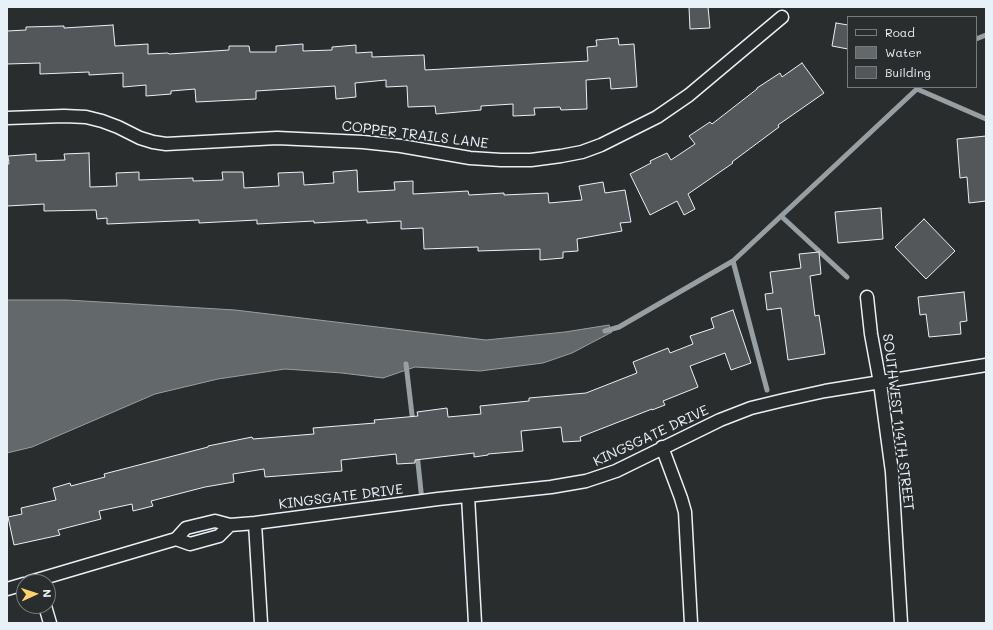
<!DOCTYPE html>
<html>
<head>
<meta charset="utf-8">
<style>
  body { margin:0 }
  #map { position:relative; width:993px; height:630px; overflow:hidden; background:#2a2d2e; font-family:Mali,sans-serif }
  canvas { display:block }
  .frame { position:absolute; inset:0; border:8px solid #e8f1f8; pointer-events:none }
  .legend { position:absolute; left:847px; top:16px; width:130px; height:72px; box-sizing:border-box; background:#2a2d2e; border:1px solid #767b7f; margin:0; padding:5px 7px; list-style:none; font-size:12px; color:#e8f1f8 }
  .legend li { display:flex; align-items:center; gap:8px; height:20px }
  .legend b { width:20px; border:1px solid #767b7f }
  .north { position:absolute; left:16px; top:574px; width:40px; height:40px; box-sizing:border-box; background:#2a2d2e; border:1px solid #767b7f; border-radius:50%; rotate:87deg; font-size:11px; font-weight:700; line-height:16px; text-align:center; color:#e8f1f8 }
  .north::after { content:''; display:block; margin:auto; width:14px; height:18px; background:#ffd166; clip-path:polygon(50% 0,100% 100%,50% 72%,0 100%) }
</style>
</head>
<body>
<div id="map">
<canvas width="993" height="630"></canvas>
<div class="frame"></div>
<ul class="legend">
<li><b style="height:5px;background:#2a2d2e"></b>Road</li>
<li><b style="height:11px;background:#63686b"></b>Water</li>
<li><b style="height:11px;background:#535759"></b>Building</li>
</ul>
<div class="north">N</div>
</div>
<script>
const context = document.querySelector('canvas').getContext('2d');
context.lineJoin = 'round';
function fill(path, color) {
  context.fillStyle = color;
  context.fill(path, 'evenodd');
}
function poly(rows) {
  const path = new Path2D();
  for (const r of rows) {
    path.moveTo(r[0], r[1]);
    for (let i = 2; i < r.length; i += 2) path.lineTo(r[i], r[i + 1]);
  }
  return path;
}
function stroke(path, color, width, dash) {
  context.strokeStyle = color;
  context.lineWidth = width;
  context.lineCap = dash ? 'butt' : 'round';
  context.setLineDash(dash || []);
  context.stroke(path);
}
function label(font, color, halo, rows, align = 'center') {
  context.font = font + ' Mali,sans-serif';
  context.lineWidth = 4;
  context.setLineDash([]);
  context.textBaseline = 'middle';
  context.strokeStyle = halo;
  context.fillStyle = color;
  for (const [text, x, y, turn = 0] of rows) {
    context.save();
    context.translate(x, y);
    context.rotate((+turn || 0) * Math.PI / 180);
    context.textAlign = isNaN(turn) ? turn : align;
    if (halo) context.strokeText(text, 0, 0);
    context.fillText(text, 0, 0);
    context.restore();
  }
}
const water = poly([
  [7,300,67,300,235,310,486,340,565,332,609,325,612,332,572,353,543,363,480,371,415,367,383,378,342,373,285,369,218,379,155,394,32,447,7,453,7,300]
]);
fill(water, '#63686b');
stroke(water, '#989fa3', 1);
stroke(poly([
  [976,39,986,35],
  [917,89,986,119],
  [781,216,847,277],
  [733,261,767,390],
  [605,331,619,327,733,261,919,87],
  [406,364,413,423],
  [417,453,422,501]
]), '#989fa3', 5);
const building = poly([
  [689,7,708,7,710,28,690,29,689,7],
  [836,23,848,25,848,49,832,46,836,23],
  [113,25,115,46,148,44,148,54,168,53,169,54,229,50,229,46,249,46,250,52,276,52,276,46,303,44,303,51,332,50,332,47,356,45,356,53,372,52,372,57,424,55,425,70,588,61,587,47,597,46,596,40,618,38,619,45,634,44,637,87,611,89,610,78,586,80,587,109,561,110,560,107,534,108,535,115,513,116,513,104,481,106,481,110,436,114,435,106,408,107,407,86,386,87,386,80,355,83,356,97,336,99,335,86,256,91,256,99,196,102,195,89,171,91,171,94,146,96,146,85,123,87,123,73,89,75,89,72,40,74,40,63,7,64,7,31,26,30,26,27,64,26,64,28,113,25],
  [802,63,824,93,778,125,779,127,732,162,733,163,688,194,695,209,684,215,677,201,650,215,630,174,651,163,650,161,667,153,671,160,695,144,689,136,710,122,712,124,757,89,757,88,780,73,782,77,802,63],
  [986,136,986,201,969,203,967,177,960,178,957,139,986,136],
  [89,153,90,187,117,186,116,173,139,172,139,180,193,178,193,181,223,180,222,172,243,172,244,188,279,186,278,173,303,172,304,185,334,183,333,172,357,170,358,192,395,190,394,182,413,181,413,194,468,191,469,195,504,193,504,195,548,193,549,203,582,200,579,186,603,182,605,193,625,190,631,222,620,223,622,231,577,239,578,251,563,252,563,258,540,260,540,249,478,251,478,247,424,249,423,228,401,229,401,221,367,223,367,220,314,223,314,221,257,224,257,220,199,223,199,220,107,224,107,218,97,219,96,210,44,211,44,204,7,206,7,164,9,164,8,156,36,154,36,161,65,160,64,154,89,153],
  [881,208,883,239,838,243,835,212,881,208],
  [924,219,955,251,926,279,895,247,924,219],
  [819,252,821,274,810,276,815,316,819,315,825,354,788,360,781,308,767,310,765,294,773,293,770,272,801,268,799,254,819,252],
  [964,292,967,321,960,322,961,334,929,337,926,314,920,315,918,297,964,292],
  [733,310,751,363,731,370,725,353,690,366,698,387,663,401,665,405,652,410,652,409,580,437,581,441,563,442,561,427,521,431,523,451,488,454,488,455,474,457,474,453,415,460,415,463,397,464,396,454,341,460,342,471,265,477,264,469,233,474,234,482,205,487,151,501,153,506,133,511,132,504,99,511,101,519,58,530,60,535,14,545,8,517,22,514,21,508,56,500,53,488,70,483,71,486,105,477,104,474,208,447,208,446,252,437,253,439,314,434,313,428,375,423,374,420,418,416,417,412,447,408,448,417,481,414,480,406,529,401,529,398,586,393,637,373,633,362,668,348,670,353,693,344,690,336,714,328,711,318,733,310]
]);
fill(building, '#535759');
stroke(building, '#e8f1f8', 1);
const minor = poly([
  [7,118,64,116,86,117,102,121,118,127,140,138,153,142,166,144,277,138,363,142,401,146,470,158,501,160,531,160,561,156,582,152,601,145,657,117,689,95,782,17],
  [867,297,871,334,880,383,892,472,901,623],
  [662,447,681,498,685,512,691,623],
  [468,496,475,623],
  [255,523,261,623],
  [176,539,190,544,219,536,230,525],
  [30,582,176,539,186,528,215,521,230,525,255,523,438,499,551,487,586,481,616,471,720,420,751,408,784,400,825,391,986,365],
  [7,589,24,584],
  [45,606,50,623]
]);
stroke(minor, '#e8f1f8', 15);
stroke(minor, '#2a2d2e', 12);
label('14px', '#e8f1f8', '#2a2d2e', [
  ["COPPER TRAILS LANE",415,135,7],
  ["SOUTHWEST 114TH STREET",898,422,83],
  ["KINGSGATE DRIVE",651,436,-25],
  ["KINGSGATE DRIVE",341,497,-7]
]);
</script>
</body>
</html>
